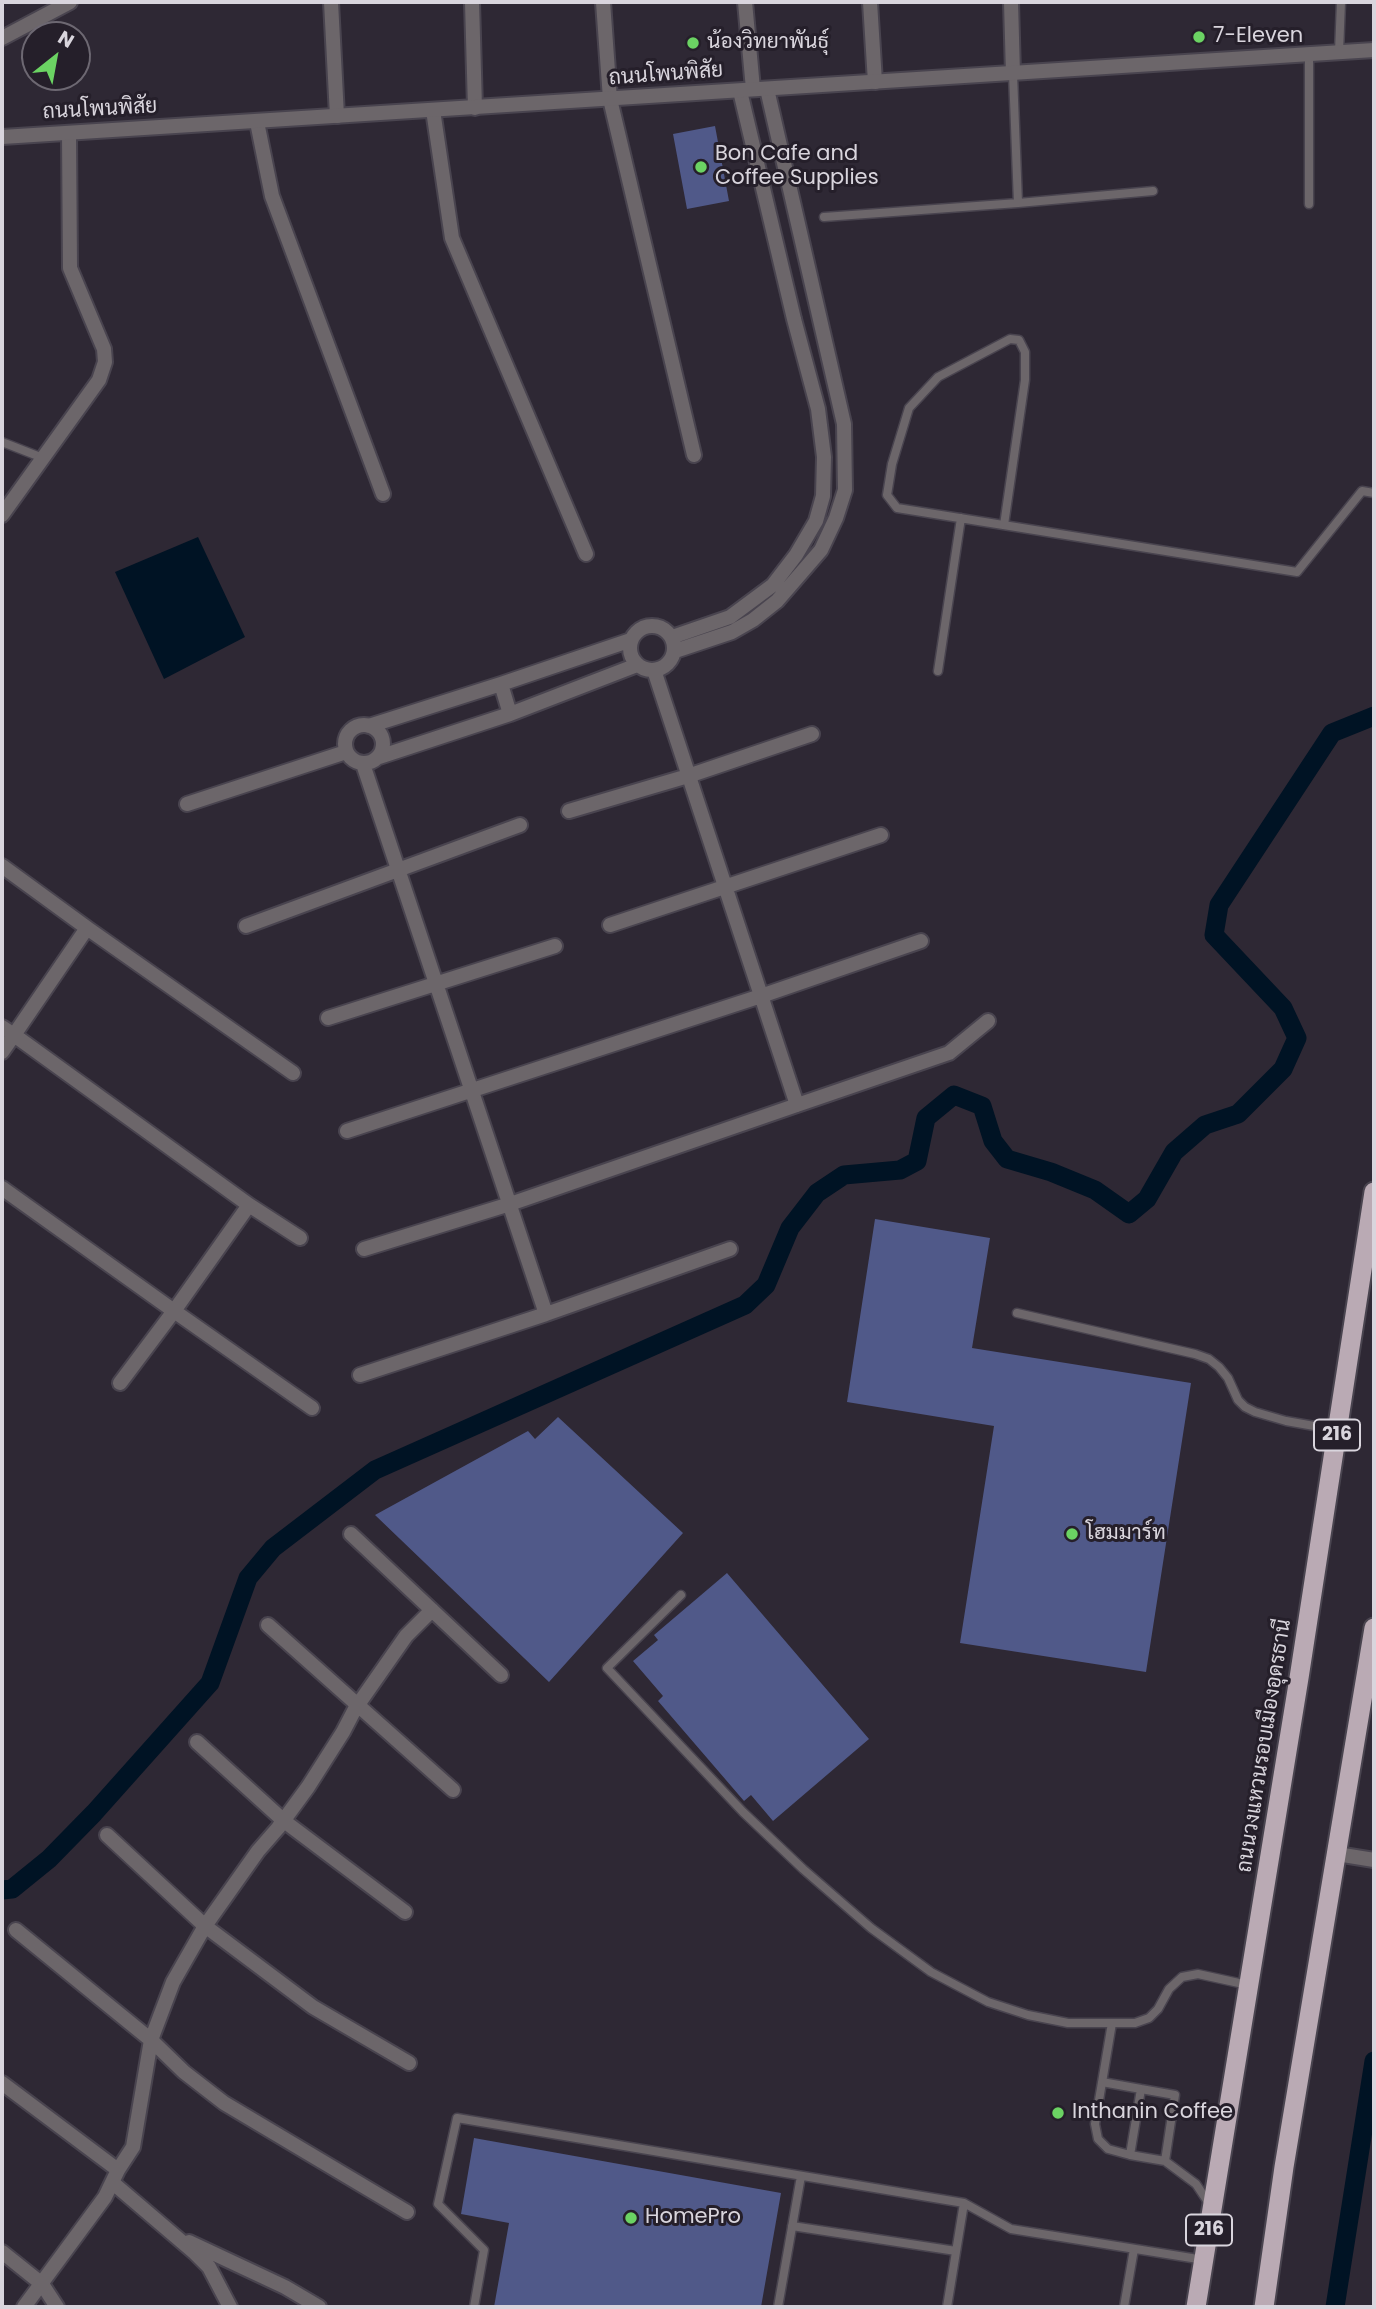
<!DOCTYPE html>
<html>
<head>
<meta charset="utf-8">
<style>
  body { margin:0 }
  #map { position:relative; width:1376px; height:2309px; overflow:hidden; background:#2e2834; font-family:Poppins,sans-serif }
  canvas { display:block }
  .frame { position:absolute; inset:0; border:4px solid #d9d5dd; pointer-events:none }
  .north { position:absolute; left:21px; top:21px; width:70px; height:70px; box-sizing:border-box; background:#251f2a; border:2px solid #6d6872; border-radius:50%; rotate:31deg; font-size:19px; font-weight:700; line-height:28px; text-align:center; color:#d9d5dd }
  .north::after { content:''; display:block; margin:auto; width:24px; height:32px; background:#6bd363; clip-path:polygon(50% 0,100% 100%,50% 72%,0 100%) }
</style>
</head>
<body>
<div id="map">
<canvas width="1376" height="2309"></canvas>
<div class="frame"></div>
<div class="north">N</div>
</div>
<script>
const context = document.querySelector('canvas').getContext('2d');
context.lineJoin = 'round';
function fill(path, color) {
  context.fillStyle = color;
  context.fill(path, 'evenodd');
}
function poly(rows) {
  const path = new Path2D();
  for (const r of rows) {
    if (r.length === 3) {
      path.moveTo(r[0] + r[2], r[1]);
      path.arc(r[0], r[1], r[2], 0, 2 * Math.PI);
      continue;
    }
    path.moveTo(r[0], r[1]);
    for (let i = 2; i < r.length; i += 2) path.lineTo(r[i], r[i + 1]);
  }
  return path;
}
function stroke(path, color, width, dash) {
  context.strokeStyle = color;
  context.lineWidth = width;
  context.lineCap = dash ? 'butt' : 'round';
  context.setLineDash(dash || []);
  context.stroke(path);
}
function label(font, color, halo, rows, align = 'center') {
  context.font = font + ' Poppins,Sarabun,sans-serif';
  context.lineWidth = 6;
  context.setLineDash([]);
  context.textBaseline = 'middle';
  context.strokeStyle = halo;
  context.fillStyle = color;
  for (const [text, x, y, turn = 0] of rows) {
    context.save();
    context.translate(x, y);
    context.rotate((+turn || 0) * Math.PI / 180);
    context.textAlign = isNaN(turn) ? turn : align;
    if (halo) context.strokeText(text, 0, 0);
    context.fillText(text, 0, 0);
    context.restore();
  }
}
fill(poly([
  [198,537,245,637,164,679,115,572]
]), '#001324');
stroke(poly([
  [2,1890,12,1889,49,1859,94,1813,210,1683,248,1578,273,1548,375,1470,745,1305,766,1285,790,1228,817,1193,844,1175,900,1170,917,1161,926,1118,954,1095,982,1106,993,1141,1007,1159,1051,1172,1095,1190,1129,1214,1147,1199,1174,1152,1205,1125,1238,1114,1283,1069,1297,1038,1283,1008,1214,935,1219,905,1332,733,1374,716],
  [1335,2307,1374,2061]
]), '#001324', 19);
fill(poly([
  [715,126,729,201,687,209,673,134],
  [875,1219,990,1238,972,1348,1191,1383,1146,1672,960,1643,994,1426,847,1402],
  [558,1417,683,1533,549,1682,375,1515,528,1431,535,1439],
  [727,1573,869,1739,773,1821,751,1795,744,1801,658,1701,663,1696,633,1661,658,1640,654,1635],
  [474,2138,781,2193,761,2307,494,2307,509,2223,461,2214]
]), '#505989');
const service = poly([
  [1339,52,1341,2],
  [1309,55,1309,204],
  [1018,203,1153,191],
  [824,217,1018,203,1013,74],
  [2,442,43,458],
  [1004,525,1025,380,1025,352,1019,340,1010,339,938,377,909,408,892,464,887,495,897,508,1297,572,1362,491,1374,493],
  [938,671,961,518],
  [1017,1313,1195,1354,1209,1359,1219,1367,1228,1378,1238,1400,1245,1407,1255,1412,1286,1421,1337,1430],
  [681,1595,607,1668,743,1812,803,1869,871,1928,931,1972,988,2002,1028,2015,1068,2023,1135,2023,1149,2018,1158,2009,1169,1989,1182,1977,1198,1974,1248,1985],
  [1112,2023,1095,2124,1098,2139,1108,2149,1130,2155],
  [1102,2082,1141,2089],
  [1165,2161,1175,2095,1141,2089,1130,2155,1165,2161,1196,2184,1210,2205],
  [792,2226,956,2251],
  [474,2307,484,2250,438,2204,457,2118,964,2203,1011,2229,1204,2260],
  [778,2307,801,2176],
  [947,2307,964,2203],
  [1124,2307,1134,2249]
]);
const minor = poly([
  [331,2,337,116],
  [472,2,475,108],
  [603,2,610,99,694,455],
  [745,2,753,89],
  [870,2,875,82],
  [1011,2,1013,74],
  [2,38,70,2],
  [433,110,452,238,586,554],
  [257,122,272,196,383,494],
  [2,515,99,380,105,362,104,349,70,268,69,134],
  [652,648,22],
  [672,637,730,617,773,585,796,555,816,521,823,496,824,457,818,409,794,319,740,91],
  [675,651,732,632,753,620,777,601,821,550,836,518,845,490,844,424,767,89],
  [654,670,797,1105,949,1053,988,1021],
  [501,684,510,714],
  [364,744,19],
  [369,726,501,684,631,640],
  [379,757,510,714,637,665],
  [363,764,546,1314,730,1249],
  [187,804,346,752],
  [569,811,688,776,812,734],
  [2,866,87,928],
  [610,925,881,835],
  [246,926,520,825],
  [328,1018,555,946],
  [2,1027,14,1035,87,928,293,1073],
  [2,1052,14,1035,249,1205,174,1311,312,1408],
  [347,1131,761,996,921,941],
  [2,1188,174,1311,120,1383],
  [249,1205,300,1238],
  [364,1249,510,1204,797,1105],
  [360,1375,546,1314],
  [351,1534,501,1675],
  [268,1625,453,1790],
  [197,1742,284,1821,405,1912],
  [107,1835,205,1926,313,2007,409,2063],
  [1337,1854,1374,1860],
  [16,1930,151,2040,184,2072,224,2103,407,2212],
  [2,2083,118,2170],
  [113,2183,195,2253,209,2267,230,2307],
  [189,2242,285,2287,319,2307],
  [2,2252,42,2284,57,2307],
  [24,2307,105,2197,118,2170,133,2147,151,2040,173,1982,205,1926,258,1851,278,1828,308,1787,343,1732,355,1709,406,1636,432,1610]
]);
const tertiary = poly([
  [2,137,1374,50]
]);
const trunk = poly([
  [1196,2307,1299,1678,1374,1192],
  [1264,2307,1284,2167,1374,1628]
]);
stroke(service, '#49444f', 11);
stroke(minor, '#49444f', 18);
stroke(tertiary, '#49444f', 18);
stroke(trunk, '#49444f', 23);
stroke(service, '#6c666a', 8);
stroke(minor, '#6c666a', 14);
stroke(tertiary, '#6c666a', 14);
stroke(trunk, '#baaab4', 19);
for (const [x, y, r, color] of [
  [1199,37,7,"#6bd363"],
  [693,43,7,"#6bd363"],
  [701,167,7,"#6bd363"],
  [1072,1534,7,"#6bd363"],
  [1058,2113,7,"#6bd363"],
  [631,2218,7,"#6bd363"]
]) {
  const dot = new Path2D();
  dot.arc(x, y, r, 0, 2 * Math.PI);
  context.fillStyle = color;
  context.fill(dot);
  stroke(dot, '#251f2a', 2.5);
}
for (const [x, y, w] of [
  [1337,1435,46],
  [1209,2230,46]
]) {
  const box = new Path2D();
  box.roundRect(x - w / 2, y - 15.5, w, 31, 5);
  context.fillStyle = '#251f2a';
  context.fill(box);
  stroke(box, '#d9d5dd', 2);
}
label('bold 19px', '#d9d5dd', null, [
  ["216",1337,1435],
  ["216",1209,2230]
]);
label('21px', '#d9d5dd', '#251f2a', [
  ["7-Eleven",1213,37],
  ["น้องวิทยาพันธุ์",707,43],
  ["Bon Cafe and",715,155],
  ["Coffee Supplies",715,179],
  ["โฮมมาร์ท",1086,1534],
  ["Inthanin Coffee",1072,2113],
  ["HomePro",645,2218]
], 'left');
label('21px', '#d9d5dd', '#251f2a', [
  ["ถนนโพนพิสัย",666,75,-4],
  ["ถนนโพนพิสัย",100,110,-3],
  ["ถนนวงแหวนรอบเมืองอุดรธานี",1265,1746,-81]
]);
</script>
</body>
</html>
